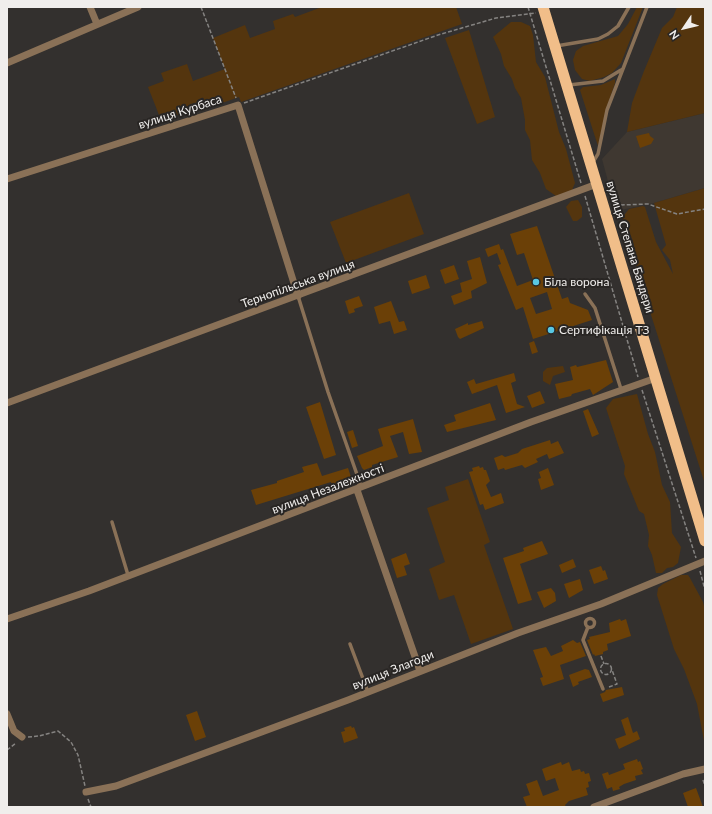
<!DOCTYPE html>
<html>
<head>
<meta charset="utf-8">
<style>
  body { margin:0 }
  #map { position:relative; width:712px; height:814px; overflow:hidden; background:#33302e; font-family:Lato,sans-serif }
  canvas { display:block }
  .frame { position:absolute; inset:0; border:8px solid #f0eeec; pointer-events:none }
  .north { position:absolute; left:664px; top:8px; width:40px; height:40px; -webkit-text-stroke:3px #292624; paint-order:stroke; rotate:235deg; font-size:11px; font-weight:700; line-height:16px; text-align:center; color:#f0eeec }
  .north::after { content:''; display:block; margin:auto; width:14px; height:18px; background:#f0eeec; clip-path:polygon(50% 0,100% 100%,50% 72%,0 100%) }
</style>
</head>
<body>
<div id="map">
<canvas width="712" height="814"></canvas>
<div class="frame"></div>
<div class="north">N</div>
</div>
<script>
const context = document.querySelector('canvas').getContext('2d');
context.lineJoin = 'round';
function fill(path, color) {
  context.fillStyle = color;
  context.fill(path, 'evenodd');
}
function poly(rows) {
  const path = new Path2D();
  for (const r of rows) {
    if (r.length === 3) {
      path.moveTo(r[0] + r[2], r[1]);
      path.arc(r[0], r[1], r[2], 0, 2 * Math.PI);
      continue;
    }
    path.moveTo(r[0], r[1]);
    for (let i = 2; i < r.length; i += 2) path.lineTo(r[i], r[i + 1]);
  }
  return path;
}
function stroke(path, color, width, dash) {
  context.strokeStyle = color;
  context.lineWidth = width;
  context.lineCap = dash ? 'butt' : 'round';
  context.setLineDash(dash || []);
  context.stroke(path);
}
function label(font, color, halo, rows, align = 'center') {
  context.font = font + ' Lato,sans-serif';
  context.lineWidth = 4;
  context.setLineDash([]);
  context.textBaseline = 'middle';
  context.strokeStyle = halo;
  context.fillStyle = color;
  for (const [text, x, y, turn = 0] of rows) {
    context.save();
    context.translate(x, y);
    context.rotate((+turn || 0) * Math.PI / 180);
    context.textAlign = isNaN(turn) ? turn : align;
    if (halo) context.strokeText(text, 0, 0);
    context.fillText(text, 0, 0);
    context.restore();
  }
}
fill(poly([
  [705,113,705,188,654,203,616,211,602,159,627,132]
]), '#3f3831');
fill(poly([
  [322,7,456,7,462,24,241,102,239,97,208,108,206,106,161,120,148,87,164,81,161,73,187,64,193,81,225,69,213,38,245,25,250,38,275,29,273,21,293,14,295,17],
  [637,7,643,7,621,63,612,73,604,77,590,81,582,79,575,70,573,60,576,51,583,46,618,36,628,24],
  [677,7,705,7,705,113,627,132,632,103,644,71,662,28,673,17],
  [511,22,521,22,530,26,533,35,536,62,545,77,559,132,566,149,575,183,572,190,556,196,546,189,540,173,532,160,530,140,525,130,525,120,521,98,515,88,512,79,504,66,501,54,493,37],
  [469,30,495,117,477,124,445,38],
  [615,79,615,83,608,104,598,146,580,90,583,87,601,85],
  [705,188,705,484,637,271,633,241,622,218,629,209,643,206,645,207,656,242,673,274,670,260,662,250,666,245,654,203],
  [409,193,424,234,346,263,330,222],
  [578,200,582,207,582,217,577,221,573,221,566,207,571,201],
  [563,366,565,372,553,376,550,385,543,381,543,372,547,368],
  [637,394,648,434,655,452,662,485,670,502,672,533,681,547,678,563,673,567,667,568,662,573,656,573,652,555,648,546,649,535,644,514,639,511,624,474,625,466,606,408,613,399],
  [468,479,490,542,484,545,513,629,471,644,454,595,439,600,429,569,445,562,427,508,449,500,445,487],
  [681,575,688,575,690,578,703,602,705,610,705,746,697,704,684,669,674,649,657,595,658,588,663,584]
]), '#54350e');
fill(poly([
  [649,133,650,136,654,139,651,144,640,148,636,136],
  [537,226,562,299,568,297,570,303,588,310,592,320,533,339,523,307,516,310,498,265,501,264,497,253,488,257,485,249,499,244,501,250,503,249,517,286,533,280,524,253,517,255,510,234],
  [547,292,552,309,536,314,530,298],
  [480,257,487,283,471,291,472,298,454,305,451,296,462,292,460,283,472,279,467,261],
  [454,265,459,279,445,284,440,270],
  [426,275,430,288,412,294,408,281],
  [359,296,363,306,354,309,355,312,349,314,345,301],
  [391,301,399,322,404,321,407,330,394,334,390,321,379,324,374,307],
  [482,321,484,328,460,339,458,337,455,329,468,323,468,325],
  [534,341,538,352,532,354,529,343],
  [606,360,613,382,593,395,590,389,572,394,571,396,559,399,555,384,573,380,570,367,576,365,577,367],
  [514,373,516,381,511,383,517,404,525,407,506,413,497,385,472,394,467,382,474,379,476,384],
  [540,391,545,403,532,408,527,396],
  [320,402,336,455,324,459,306,407],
  [490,403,496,420,447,432,444,425,456,421,454,415],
  [588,409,599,434,592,437,583,411],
  [413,419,422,452,409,454,403,432,390,436,398,457,372,465,372,467,364,470,362,468,357,456,383,446,378,429],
  [353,430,358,446,352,448,347,432],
  [550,440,551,444,558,441,564,453,549,459,547,454,536,459,538,462,525,468,522,465,505,470,504,468,498,470,494,458,502,455,505,457,518,453,522,449],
  [317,463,322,476,348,468,353,483,333,489,331,482,256,505,251,490,277,483,277,481,304,472,302,467],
  [479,466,480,468,483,467,484,470,486,470,490,481,486,485,491,497,501,493,504,503,485,510,483,504,480,505,469,472,473,471,472,468],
  [548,468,554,485,541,490,538,479,541,478,539,472],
  [542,541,548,554,520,564,532,600,518,604,503,558,524,551,523,548],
  [406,553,410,564,404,566,407,575,397,578,391,559],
  [573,559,576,567,562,573,559,565],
  [601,566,603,571,605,570,608,579,594,584,589,570],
  [580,579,583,590,569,598,564,584],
  [551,588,555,593,556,601,544,608,537,592],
  [620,619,621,621,626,619,631,636,607,644,608,650,603,652,603,654,595,656,594,654,593,655,587,640,590,639,589,637,610,632,609,623],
  [573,640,577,643,580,642,586,656,560,665,564,679,543,686,540,678,543,677,533,650,546,647,551,656,563,651,561,646],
  [585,669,589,670,592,677,578,682,579,684,573,687,569,675],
  [622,687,624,695,603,702,600,694,605,692,606,690],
  [197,711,206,737,195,741,186,715],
  [628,717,633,733,637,731,640,739,619,749,615,739,626,735,621,720],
  [351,726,352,728,354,727,358,738,344,743,341,732,345,731,344,728],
  [637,759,638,762,640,761,643,769,641,770,643,774,635,776,636,780,624,784,619,787,620,789,613,791,612,787,607,789,602,774,608,772,609,775,625,769,623,764],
  [561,762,562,765,569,762,572,771,580,769,581,772,584,771,585,774,589,773,591,781,588,782,589,787,586,788,588,795,569,801,565,805,566,807,527,807,523,797,530,795,526,784,537,780,543,796,559,790,555,778,546,781,542,769],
  [696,788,703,807,688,807,683,793]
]), '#6b4007');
stroke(poly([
  [201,7,236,98],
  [528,7,581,183],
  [244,103,438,35,496,18,536,13],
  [585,196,638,377],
  [611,202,615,200,621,205,648,204,677,214,705,209],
  [642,390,696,558],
  [700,571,705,590],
  [601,656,604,664],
  [606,669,5.5],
  [609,687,617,684,612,670],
  [28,737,39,736,58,731,71,742,78,755,85,786],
  [7,750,16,743],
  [703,780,705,786],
  [88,799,91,807]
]), '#858381', 1.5, [4, 2]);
stroke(poly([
  [556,46,598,39,608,34,618,26,629,7],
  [569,85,603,81,621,70],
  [593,162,598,154,607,110,647,7],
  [585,294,595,308,621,389],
  [298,296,328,392,360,483,358,487],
  [112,522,128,575],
  [590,623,4.5],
  [588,627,583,640,603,689],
  [350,644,368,692]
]), '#8a7157', 3.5);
stroke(poly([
  [90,7,97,24],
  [7,63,138,7],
  [7,179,238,105,298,296],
  [7,403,597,184],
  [357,490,420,671],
  [7,619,89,591,531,422,656,378],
  [7,714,14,731,22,737],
  [86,792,116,786,348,700,518,633,601,604,705,561],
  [594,807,683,774,705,769]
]), '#8a7157', 7);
stroke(poly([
  [543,7,705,541]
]), '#f1be89', 11);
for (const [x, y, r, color] of [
  [536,282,4,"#59c8e4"],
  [551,330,4,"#59c8e4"]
]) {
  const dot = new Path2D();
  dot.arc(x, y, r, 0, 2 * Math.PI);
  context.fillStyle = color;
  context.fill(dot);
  stroke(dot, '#292624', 1.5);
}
label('12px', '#f0eeec', '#292624', [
  ["вулиця Курбаса",180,112,-18],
  ["вулиця Степана Бандери",630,247,73],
  ["Тернопільська вулиця",298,284,-20],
  ["вулиця Незалежності",328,489,-21],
  ["вулиця Злагоди",393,670,-22]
]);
label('12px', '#f0eeec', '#292624', [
  ["Біла ворона",544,282],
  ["Сертифікація ТЗ",559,330]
], 'left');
</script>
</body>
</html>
